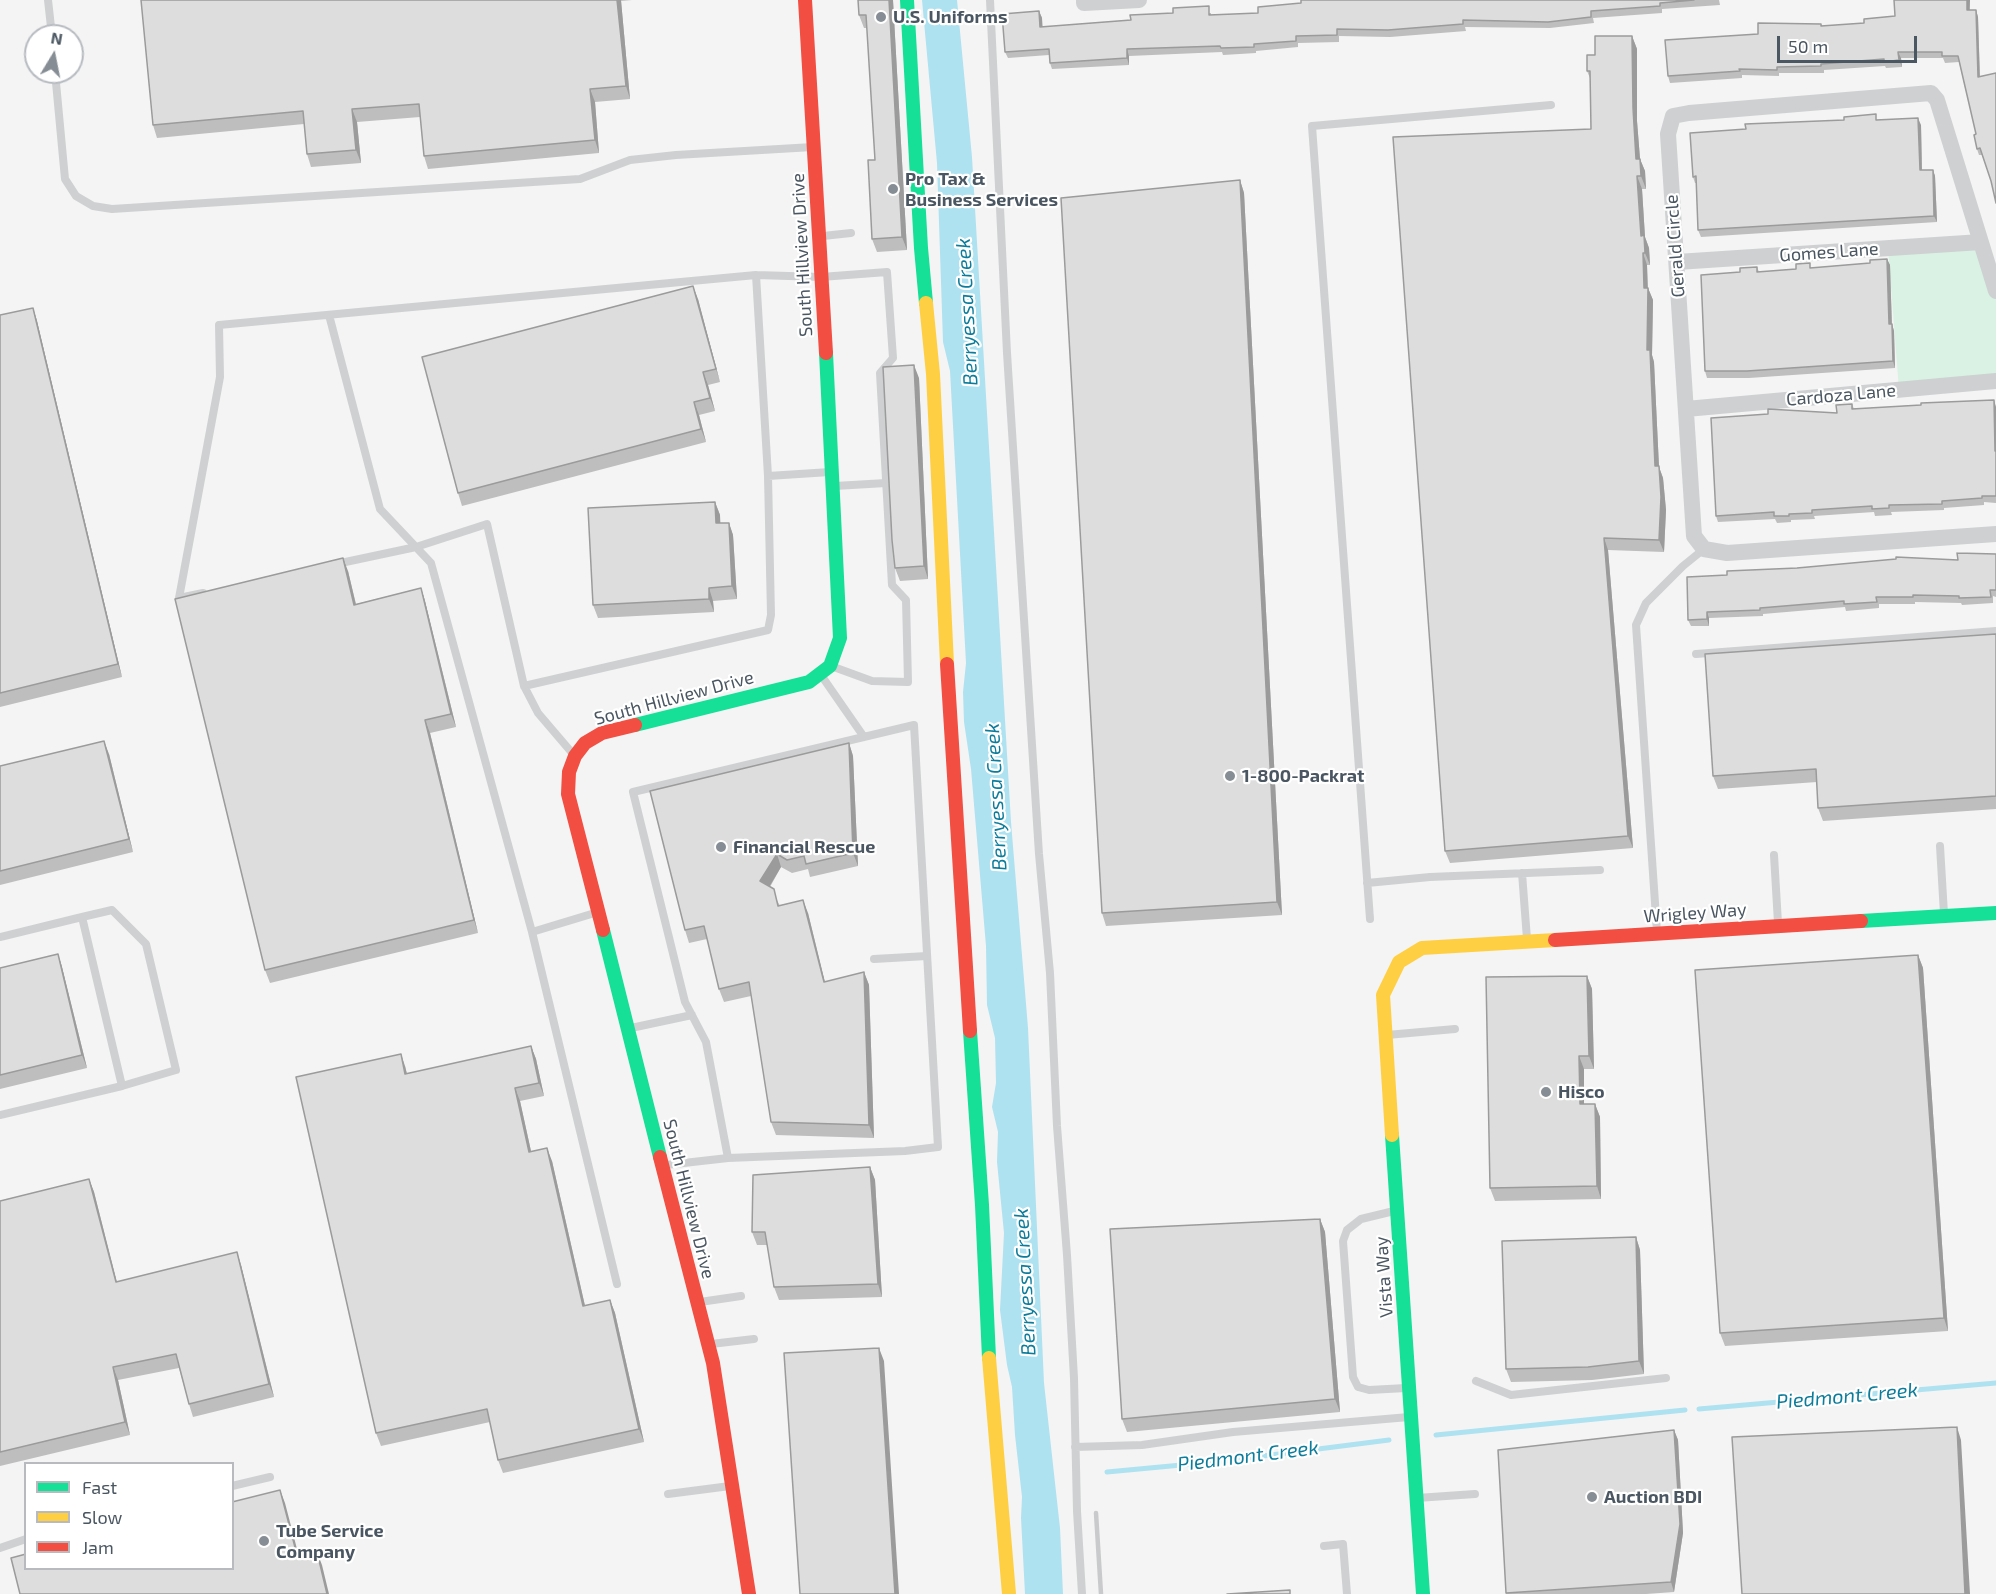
<!DOCTYPE html>
<html>
<head>
<meta charset="utf-8">
<style>
  body { margin:0 }
  #map { position:relative; width:1996px; height:1594px; overflow:hidden; background:#f4f4f4; font-family:"Exo 2",sans-serif }
  canvas { display:block }
  .legend { position:absolute; left:24px; top:1462px; width:210px; height:108px; box-sizing:border-box; background:#fff; border:2px solid #b7bbc0; margin:0; padding:8px 10px; list-style:none; font-size:18px; color:#4a5661 }
  .legend li { display:flex; align-items:center; gap:12px; height:30px }
  .legend b { width:30px; border:2px solid #b7bbc0 }
  .north { position:absolute; left:24px; top:24px; width:60px; height:60px; box-sizing:border-box; background:#fff; border:2px solid #b7bbc0; border-radius:50%; rotate:10deg; font-size:16px; font-weight:700; line-height:24px; text-align:center; color:#4a5661 }
  .north::after { content:''; display:block; margin:auto; width:21px; height:27px; background:#868d94; clip-path:polygon(50% 0,100% 100%,50% 72%,0 100%) }
  .scale { position:absolute; left:1777px; top:36px; width:140px; height:27px; box-sizing:border-box; border:3px solid #4a5661; border-top:0; padding-left:8px; font-size:18px; line-height:21px; white-space:nowrap; color:#4a5661; -webkit-text-stroke:4px #fff; paint-order:stroke }
</style>
</head>
<body>
<div id="map">
<canvas width="1996" height="1594"></canvas>
<ul class="legend">
<li><b style="height:8px;background:#16e098"></b>Fast</li>
<li><b style="height:8px;background:#ffcf43"></b>Slow</li>
<li><b style="height:8px;background:#f24e42"></b>Jam</li>
</ul>
<div class="north">N</div>
<div class="scale">50 m</div>
</div>
<script>
const context = document.querySelector('canvas').getContext('2d');
context.lineJoin = 'round';
function fill(path, color) {
  context.fillStyle = color;
  context.fill(path, 'evenodd');
}
function poly(rows) {
  const path = new Path2D();
  for (const r of rows) {
    path.moveTo(r[0], r[1]);
    for (let i = 2; i < r.length; i += 2) path.lineTo(r[i], r[i + 1]);
  }
  return path;
}
function stroke(path, color, width, dash) {
  context.strokeStyle = color;
  context.lineWidth = width;
  context.lineCap = dash ? 'butt' : 'round';
  context.setLineDash(dash || []);
  context.stroke(path);
}
function label(font, color, halo, rows, align = 'center') {
  context.font = font + ' "Exo 2",sans-serif';
  context.lineWidth = 4.5;
  context.setLineDash([]);
  context.textBaseline = 'middle';
  context.strokeStyle = halo;
  context.fillStyle = color;
  for (const [text, x, y, turn = 0] of rows) {
    context.save();
    context.translate(x, y);
    context.rotate((+turn || 0) * Math.PI / 180);
    context.textAlign = isNaN(turn) ? turn : align;
    if (halo) context.strokeText(text, 0, 0);
    context.fillText(text, 0, 0);
    context.restore();
  }
}
fill(poly([
  [1981,242,1996,291,1996,381,1899,390,1888,248]
]), '#d9f2e3');
fill(poly([
  [922,0,957,0,972,157,1011,822,1028,1028,1044,1383,1060,1528,1063,1594,1025,1594,1021,1518,1022,1497,1015,1435,1012,1387,1007,1365,1000,1310,1004,1233,997,1162,998,1132,992,1107,996,1083,995,1038,987,1005,986,946,971,769,964,722,963,692,966,663,950,371,943,342,937,163]
]), '#aee2f0');
stroke(poly([
  [1699,1409,1996,1383],
  [1436,1435,1685,1410],
  [1107,1472,1224,1461,1389,1440]
]), '#aee2f0', 5);
stroke(poly([
  [48,0,52,36],
  [990,0,1007,353,1039,854,1050,973,1057,1126,1067,1255,1074,1378,1077,1511,1082,1594],
  [55,72,65,179,76,196,93,206,112,209,580,179,630,160,676,155,813,147],
  [823,236,851,233],
  [329,315,380,509,431,563,532,932,617,1284],
  [768,476,830,472],
  [835,486,886,483],
  [336,564,416,547,487,524,524,686,538,713,573,754],
  [203,593,179,598,220,377,219,325,756,275,821,277,887,272,893,358,880,373,892,585,906,600,908,682,872,681,831,666],
  [1696,654,1996,631],
  [821,675,864,737],
  [524,686,768,630,771,615,768,476,756,275],
  [1940,846,1944,914],
  [1774,855,1778,923],
  [1522,873,1527,939],
  [1367,883,1430,877,1600,870],
  [82,917,112,910,146,944,176,1070,122,1086],
  [1370,919,1312,126,1551,105],
  [532,932,598,912],
  [1657,932,1636,625,1646,603,1683,566,1704,549],
  [0,937,82,917,122,1086,0,1115],
  [874,959,927,956],
  [631,1028,692,1015],
  [1387,1035,1455,1029],
  [666,1165,728,1158,905,1151,938,1147,914,725,633,792,685,1002,706,1042,728,1158],
  [1394,1211,1361,1219,1347,1230,1343,1241,1353,1377,1358,1387,1369,1390,1406,1388],
  [700,1302,741,1296],
  [711,1344,754,1339],
  [1476,1381,1511,1395,1666,1378],
  [1075,1447,1142,1445,1233,1432,1409,1417],
  [232,1486,270,1477],
  [668,1494,730,1486],
  [1417,1498,1475,1494],
  [1324,1546,1343,1544,1347,1594],
  [0,1548,26,1539]
]), '#ced0d2', 8);
stroke(poly([
  [1084,0,1084,3,1139,0],
  [1677,262,1981,242],
  [1996,291,1937,100,1931,93,1689,113,1673,116,1668,134,1694,536,1704,549,1727,553,1996,534],
  [1686,409,1996,381]
]), '#ced0d2', 16);
stroke(poly([
  [907,0,921,248,926,303],
  [635,725,809,682,830,666,840,638,826,353],
  [1861,921,1996,913],
  [603,930,660,1157],
  [970,1031,982,1205,989,1358],
  [1392,1135,1423,1594]
]), '#16e098', 14);
stroke(poly([
  [926,303,933,374,947,664],
  [1392,1135,1383,995,1399,962,1422,948,1555,940],
  [989,1358,1009,1594]
]), '#ffcf43', 14);
stroke(poly([
  [805,0,826,353],
  [947,664,970,1031],
  [603,930,568,794,569,772,575,756,585,743,602,733,635,725],
  [1555,940,1861,921],
  [660,1157,713,1363,749,1594]
]), '#f24e42', 14);
stroke(poly([
  [1096,1513,1101,1594]
]), '#c9cacc', 4.5);
fill(poly([
  [141,0,632,0,621,1,630,99,595,102,599,153,428,169,424,156,420,117,357,122,361,163,311,167,307,154,304,124,157,138,153,125],
  [1301,0,1719,0,1720,5,1662,9,1662,13,1593,18,1594,23,1550,28,1465,27,1466,31,1390,37,1339,36,1339,42,1298,43,1298,47,1256,51,1256,53,1223,55,1222,52,1129,56,1129,65,1052,69,1050,63,1049,55,1008,58,1005,52,1039,11,1042,18,1042,27,1131,20,1173,13,1211,13,1211,15,1258,13,1301,3],
  [1970,0,1970,10,1976,10,1978,17,1980,77,1991,181,1982,155,1979,155,1977,149,1976,134,1959,62,1945,63,1943,58,1901,58,1902,67,1886,68,1885,66,1824,70,1824,73,1779,73,1779,76,1742,75,1742,78,1670,83,1668,76,1758,34,1821,24,1822,26,1864,23],
  [893,1,907,250,877,252,872,239,875,160,867,28,864,28,859,15],
  [1632,36,1637,49,1637,121,1640,159,1645,171,1646,189,1642,189,1645,237,1649,248,1650,265,1647,265,1648,288,1653,300,1652,355,1654,362,1659,467,1663,478,1666,510,1664,552,1608,550,1633,848,1450,863,1445,851,1591,129,1590,78,1587,71,1595,55],
  [1878,120,1921,125,1922,170,1933,170,1935,176,1937,222,1701,237,1698,230,1696,183,1695,183,1693,177,1746,129],
  [1240,180,1244,193,1282,915,1106,926,1102,913],
  [1887,259,1890,265,1892,324,1894,331,1895,368,1749,378,1707,378,1705,371,1757,267,1759,272,1870,263],
  [698,299,720,382,708,385,715,411,699,415,706,442,462,506,458,493],
  [33,308,37,321,122,677,0,707,0,315],
  [919,378,928,579,900,581,895,568],
  [1994,400,1996,409,1996,503,1984,502,1984,505,1944,508,1944,510,1891,512,1892,515,1875,516,1874,512,1814,516,1815,519,1791,520,1791,522,1777,523,1775,519,1718,522,1716,516,1837,413,1852,404,1854,409],
  [715,502,720,515,720,523,729,523,733,535,737,599,713,601,714,612,598,618,593,605],
  [1996,554,1996,597,1993,596,1993,603,1962,605,1961,603,1915,602,1915,604,1879,604,1879,608,1846,611,1845,607,1763,614,1763,616,1709,618,1709,626,1691,626,1688,620,1727,575,1797,568,1958,560],
  [348,571,356,604,421,588,425,601,456,727,430,733,478,933,270,983,265,970],
  [1996,634,1996,809,1823,821,1818,808,1817,782,1718,789,1713,776],
  [849,743,853,756,858,866,810,877,808,869,792,873,781,867,770,887,780,906,808,913,825,982,864,972,869,985,874,1138,776,1135,771,1122,751,996,724,1002,719,989,707,939,689,943,685,930],
  [109,754,133,852,0,885,0,766],
  [58,954,62,967,87,1068,0,1089,0,968],
  [1918,955,1923,968,1948,1331,1725,1346,1720,1333],
  [1587,976,1592,989,1594,1069,1584,1069,1584,1104,1595,1104,1600,1117,1601,1199,1495,1201,1490,1188],
  [531,1046,536,1059,544,1096,520,1101,531,1151,552,1161,585,1306,610,1300,615,1313,644,1442,503,1473,498,1460,490,1422,381,1446,376,1433,405,1066,407,1074],
  [870,1167,875,1180,882,1297,779,1300,774,1287,767,1245,757,1245,752,1232],
  [89,1179,94,1192,117,1282,241,1265,274,1397,193,1417,189,1404,179,1368,118,1380,130,1435,0,1466,0,1201],
  [1320,1219,1325,1232,1340,1412,1127,1432,1122,1419],
  [1636,1237,1640,1250,1644,1374,1592,1380,1511,1382,1506,1369],
  [1674,1430,1678,1440,1683,1533,1674,1592,1646,1594,1506,1594,1498,1450]
]), '#bebebf');
fill(poly([
  [617,0,621,0,630,99,626,86],
  [889,0,893,0,907,250,902,237],
  [1967,0,1970,0,1969,17,1967,10],
  [1976,10,1978,17,1980,84,1978,77],
  [1039,11,1042,18,1043,33,1040,27],
  [1632,36,1637,49,1637,121,1641,171,1636,159,1633,108],
  [1127,49,1129,56,1129,65,1127,58],
  [1898,52,1901,58,1902,67,1899,60],
  [590,89,595,102,599,153,595,140],
  [352,109,357,122,361,163,356,150],
  [1918,118,1921,125,1922,177,1920,170],
  [1640,159,1645,171,1646,189,1641,176],
  [1933,170,1935,176,1937,222,1934,216],
  [1637,176,1642,189,1645,237,1649,248,1650,265,1645,253,1641,236],
  [1240,180,1244,193,1282,915,1277,902],
  [1643,253,1647,265,1648,300,1644,288],
  [1887,259,1890,265,1892,331,1889,324],
  [693,286,698,299,720,382,716,369],
  [1648,288,1653,300,1652,355,1654,362,1659,467,1663,478,1666,510,1664,552,1659,540,1655,466,1647,350],
  [33,308,37,321,122,677,118,664],
  [1892,324,1894,331,1895,368,1893,361],
  [914,365,919,378,928,579,924,566],
  [703,372,708,385,715,411,710,398],
  [1994,400,1996,407,1996,454,1995,451],
  [694,402,699,415,706,442,701,429],
  [715,502,720,515,721,536,716,523],
  [729,523,733,535,737,599,732,586],
  [1604,538,1608,550,1633,848,1628,836],
  [343,558,348,571,359,618,354,605],
  [421,588,425,601,456,727,451,714],
  [709,588,713,601,714,612,709,599],
  [1707,612,1709,618,1709,626,1707,619],
  [425,720,430,733,478,933,474,920],
  [104,741,109,754,133,852,129,839],
  [849,743,853,756,858,866,853,853],
  [777,854,781,867,765,894,760,881],
  [803,900,808,913,828,995,824,982],
  [58,954,62,967,87,1068,82,1055],
  [1918,955,1923,968,1948,1331,1944,1318],
  [864,972,869,985,874,1138,869,1125],
  [1587,976,1592,989,1594,1069,1589,1056],
  [531,1046,536,1059,544,1096,539,1083],
  [401,1054,405,1066,410,1087,405,1074],
  [1579,1056,1584,1069,1584,1117,1580,1104],
  [515,1088,520,1101,534,1165,529,1152],
  [1595,1104,1600,1117,1601,1199,1597,1186],
  [547,1148,552,1161,588,1319,583,1306],
  [870,1167,875,1180,882,1297,878,1284],
  [89,1179,94,1192,120,1295,116,1282],
  [1320,1219,1325,1232,1340,1412,1335,1399],
  [1636,1237,1640,1250,1644,1374,1639,1361],
  [237,1252,241,1265,274,1397,269,1384],
  [610,1300,615,1313,644,1442,639,1429],
  [879,1348,884,1361,899,1594,895,1594],
  [113,1367,118,1380,130,1435,125,1422],
  [1957,1427,1961,1440,1970,1594,1965,1594],
  [1674,1430,1678,1440,1683,1533,1674,1592,1671,1582],
  [280,1490,285,1503,302,1568,297,1555],
  [317,1552,322,1565,329,1594,327,1594]
]), '#9b9b9b');
const building = poly([
  [141,0,617,0,626,86,590,89,595,140,424,156,419,104,352,109,356,150,307,154,303,111,153,125,141,0],
  [858,0,889,0,902,237,872,239,868,160,875,160,866,15,859,15,858,0],
  [1301,0,1694,0,1660,3,1660,6,1591,11,1591,17,1548,22,1463,20,1463,24,1388,30,1337,29,1337,35,1296,36,1296,41,1254,44,1254,47,1221,48,1220,46,1127,49,1127,58,1050,63,1049,49,1005,52,1002,14,1039,11,1040,27,1131,20,1130,15,1173,13,1173,8,1209,6,1209,15,1258,13,1258,7,1301,3,1301,0],
  [1894,0,1967,0,1967,10,1976,10,1978,77,1996,73,1996,203,1991,181,1980,148,1977,149,1974,135,1976,134,1958,56,1942,56,1942,52,1898,52,1899,60,1884,62,1884,59,1821,64,1821,66,1777,67,1777,70,1739,69,1740,71,1668,76,1665,40,1758,34,1758,23,1821,24,1821,26,1864,23,1864,19,1895,16,1894,0],
  [1595,36,1632,36,1633,108,1636,159,1640,159,1641,176,1637,176,1641,236,1644,235,1645,253,1643,253,1644,288,1648,288,1647,350,1650,350,1655,466,1659,466,1661,497,1659,540,1604,538,1628,836,1445,851,1393,137,1591,129,1590,71,1587,71,1587,55,1595,55,1595,36],
  [1876,114,1876,120,1918,118,1920,170,1933,170,1934,216,1698,230,1696,176,1693,177,1690,133,1746,129,1745,124,1844,120,1844,117,1876,114],
  [1240,180,1277,902,1102,913,1061,198,1240,180],
  [1887,259,1889,324,1892,324,1893,361,1747,371,1705,371,1701,275,1740,272,1740,268,1757,267,1757,272,1796,269,1796,264,1810,263,1810,268,1870,263,1870,260,1887,259],
  [693,286,716,369,703,372,710,398,694,402,701,429,458,493,422,357,693,286],
  [33,308,118,664,0,693,0,315,33,308],
  [914,365,924,566,895,568,892,540,883,367,914,365],
  [1994,400,1995,451,1996,451,1996,496,1982,496,1982,498,1942,501,1942,504,1889,505,1889,508,1872,509,1872,506,1812,510,1812,513,1789,514,1789,516,1774,516,1774,512,1716,516,1711,418,1768,414,1768,409,1837,413,1836,405,1852,404,1852,409,1921,405,1921,403,1994,400],
  [715,502,716,523,729,523,732,586,709,588,709,599,593,605,588,508,715,502],
  [1957,553,1996,554,1996,590,1990,590,1991,597,1959,598,1959,596,1913,595,1913,597,1876,597,1877,602,1844,604,1844,601,1760,608,1760,610,1707,612,1707,619,1688,620,1687,577,1727,575,1727,571,1797,568,1896,559,1896,557,1958,560,1957,553],
  [343,558,354,605,421,588,451,714,425,720,474,920,265,970,175,599,343,558],
  [1996,634,1996,796,1818,808,1816,769,1713,776,1705,654,1996,634],
  [104,741,129,839,0,871,0,766,104,741],
  [849,743,853,853,806,864,804,856,787,860,777,854,760,881,774,889,778,906,803,900,824,982,864,972,869,1125,771,1122,749,982,719,989,704,926,685,930,650,791,849,743],
  [58,954,82,1055,0,1075,0,968,58,954],
  [1918,955,1944,1318,1720,1333,1695,970,1918,955],
  [1587,976,1589,1056,1579,1056,1580,1104,1595,1104,1597,1186,1490,1188,1486,977,1587,976],
  [531,1046,539,1083,515,1088,529,1152,547,1148,583,1306,610,1300,639,1429,498,1460,487,1409,376,1433,296,1077,401,1054,405,1074,531,1046],
  [870,1167,878,1284,774,1287,765,1232,752,1232,753,1175,870,1167],
  [89,1179,116,1282,237,1252,269,1384,189,1404,176,1354,113,1367,125,1422,0,1452,0,1201,89,1179],
  [1320,1219,1335,1399,1122,1419,1110,1229,1320,1219],
  [1636,1237,1639,1361,1588,1367,1506,1369,1502,1241,1636,1237],
  [879,1348,895,1594,800,1594,784,1353,879,1348],
  [1957,1427,1965,1594,1742,1594,1732,1437,1957,1427],
  [1674,1430,1680,1524,1671,1582,1506,1593,1498,1450,1674,1430],
  [280,1490,297,1555,317,1552,327,1594,20,1594,11,1558,26,1554,26,1569,232,1569,232,1502,280,1490],
  [1290,1590,1290,1594,1227,1594,1290,1590]
]);
fill(building, '#ddddde');
stroke(building, '#9b9b9b', 1.5);
for (const [x, y, r, color] of [
  [881,17,6,"#868d94"],
  [893,189,6,"#868d94"],
  [1230,776,6,"#868d94"],
  [721,847,6,"#868d94"],
  [1546,1092,6,"#868d94"],
  [1592,1497,6,"#868d94"],
  [264,1541,6,"#868d94"]
]) {
  const dot = new Path2D();
  dot.arc(x, y, r, 0, 2 * Math.PI);
  context.fillStyle = color;
  context.fill(dot);
  stroke(dot, '#fff', 2);
}
label('bold 18px', '#4a5661', '#fff', [
  ["U.S. Uniforms",893,17],
  ["Pro Tax &",905,179],
  ["Business Services",905,200],
  ["1-800-Packrat",1242,776],
  ["Financial Rescue",733,847],
  ["Hisco",1558,1092],
  ["Auction BDI",1604,1497],
  ["Tube Service",276,1531],
  ["Company",276,1552]
], 'left');
label('18px', '#4a5661', '#fff', [
  ["Gerald Circle",1675,246,-94],
  ["Gomes Lane",1829,252,-4],
  ["South Hillview Drive",802,255,-93],
  ["Cardoza Lane",1841,395,-5],
  ["South Hillview Drive",674,698,-15],
  ["Wrigley Way",1695,913,-4],
  ["South Hillview Drive",689,1199,76],
  ["Vista Way",1384,1277,-94]
]);
label('italic 20px', '#0c7c9b', '#fff', [
  ["Berryessa Creek",967,312,-93],
  ["Berryessa Creek",996,797,-93],
  ["Berryessa Creek",1025,1282,-93],
  ["Piedmont Creek",1847,1396,-5],
  ["Piedmont Creek",1248,1456,-7]
]);
</script>
</body>
</html>
